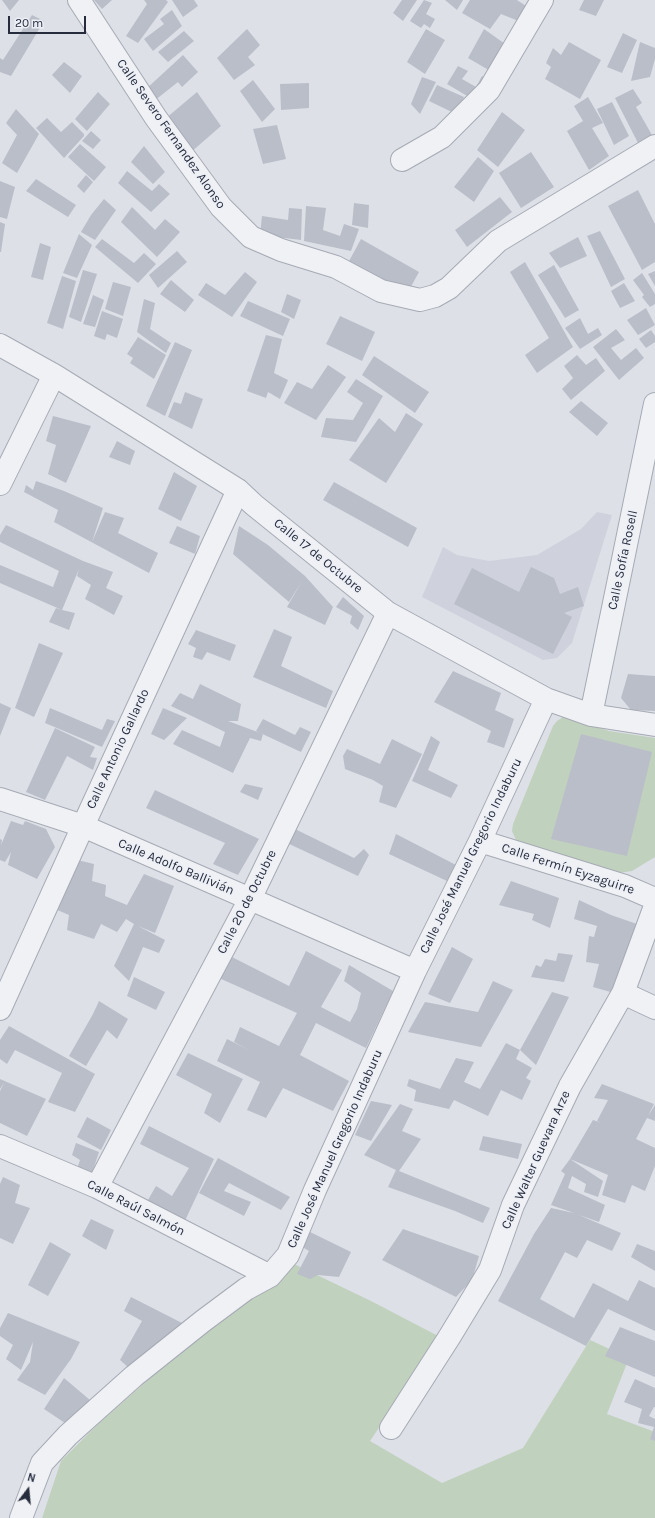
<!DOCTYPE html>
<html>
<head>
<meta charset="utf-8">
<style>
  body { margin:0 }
  #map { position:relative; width:655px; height:1518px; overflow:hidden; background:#dde0e7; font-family:Karla,sans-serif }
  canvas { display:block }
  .north { position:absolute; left:8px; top:1470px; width:40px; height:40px; -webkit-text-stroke:3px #eceff5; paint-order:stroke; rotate:16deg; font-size:11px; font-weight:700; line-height:16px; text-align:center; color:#272c3d }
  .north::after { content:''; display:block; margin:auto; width:14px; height:18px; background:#272c3d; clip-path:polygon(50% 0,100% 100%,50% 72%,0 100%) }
  .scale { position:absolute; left:8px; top:16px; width:78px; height:18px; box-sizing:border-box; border:2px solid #272c3d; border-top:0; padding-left:5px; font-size:12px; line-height:14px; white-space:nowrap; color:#272c3d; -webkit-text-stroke:3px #eceff5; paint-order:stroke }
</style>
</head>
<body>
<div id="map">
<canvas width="655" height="1518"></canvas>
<div class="north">N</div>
<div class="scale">20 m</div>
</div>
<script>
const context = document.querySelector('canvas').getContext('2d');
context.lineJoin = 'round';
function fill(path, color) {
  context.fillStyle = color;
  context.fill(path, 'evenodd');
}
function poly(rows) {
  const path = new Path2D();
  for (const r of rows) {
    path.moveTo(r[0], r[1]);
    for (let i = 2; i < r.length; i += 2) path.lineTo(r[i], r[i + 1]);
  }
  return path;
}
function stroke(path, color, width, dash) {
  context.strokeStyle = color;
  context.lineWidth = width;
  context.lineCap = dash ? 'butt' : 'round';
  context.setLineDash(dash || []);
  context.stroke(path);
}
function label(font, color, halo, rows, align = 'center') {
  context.font = font + ' Karla,sans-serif';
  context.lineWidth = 3;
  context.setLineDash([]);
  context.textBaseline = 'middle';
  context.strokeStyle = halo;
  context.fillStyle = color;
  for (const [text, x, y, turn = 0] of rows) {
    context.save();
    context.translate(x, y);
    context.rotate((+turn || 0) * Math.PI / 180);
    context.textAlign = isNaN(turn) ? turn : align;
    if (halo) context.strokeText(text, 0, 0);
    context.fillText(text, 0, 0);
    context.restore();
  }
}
fill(poly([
  [597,512,612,515,572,643,557,658,543,660,422,597,443,547,457,555,489,561,537,555,581,529]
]), '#cfd2dc');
fill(poly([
  [563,717,571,718,609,731,655,738,655,857,632,871,618,873,523,846,516,840,512,831,513,824,553,726,557,721],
  [290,1262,373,1302,440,1337,370,1441,442,1483,523,1448,590,1340,629,1358,607,1414,655,1432,655,1518,42,1518,61,1461,97,1425,189,1344]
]), '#c0d1be');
fill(poly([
  [2,0,19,0,10,11],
  [94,0,112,0,102,9],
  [144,0,166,0,168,2,138,43,126,36,147,4],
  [172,0,194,0,198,6,183,17],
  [402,0,417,0,403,21,393,13],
  [424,0,432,3,426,14,435,19,430,28,424,24,421,28,410,21],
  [445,0,463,0,457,10],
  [470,0,517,0,529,8,521,22,501,14,490,29,462,13],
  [584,0,604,0,596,16,579,10],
  [172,10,182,26,153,51,144,39,164,24,160,19],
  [32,15,44,21,11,76,0,72,0,58,3,60],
  [247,29,260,45,248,57,255,65,234,80,217,58],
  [426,29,445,40,425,74,407,62],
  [484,29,508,46,492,72,468,58],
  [184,31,194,41,168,62,158,52],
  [623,33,637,40,622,73,607,67],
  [569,42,601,60,580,99,545,79,551,67,546,63,553,48,561,55],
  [640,42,655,48,655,59,650,77,631,81],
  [183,55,198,72,182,87,178,82,154,101,146,89],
  [64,62,82,76,70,93,52,75],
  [458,66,468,71,462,79,476,87,482,76,489,80,474,100,447,84],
  [422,77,436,82,420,114,411,104],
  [253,80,275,109,262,122,240,91],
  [309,83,309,108,281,110,280,84],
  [437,85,464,97,456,114,429,101],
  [633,89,642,103,636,107,652,135,638,143,615,98],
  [98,92,110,104,87,131,75,119],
  [197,92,221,126,190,153,165,119],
  [588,97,603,123,592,128,609,156,589,170,567,131,583,121,574,106],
  [612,102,629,136,614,145,597,109],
  [16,109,39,134,17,173,2,163,17,135,6,123],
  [502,112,525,130,498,167,477,150],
  [47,118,61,132,72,122,84,134,84,136,64,158,36,128],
  [277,125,286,159,263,164,253,129],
  [91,131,101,140,93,149,82,141],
  [80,144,106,167,94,181,68,157],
  [144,146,165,172,153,184,131,162],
  [531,152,554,187,521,208,499,173],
  [478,157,494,171,474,202,454,187],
  [127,171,152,191,159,184,170,194,151,212,118,183],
  [86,175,93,182,84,193,77,186],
  [36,179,76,205,68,217,26,191],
  [0,181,15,187,7,219,0,217],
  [638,190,655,224,655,262,642,270,608,206],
  [500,197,512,212,467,247,455,230],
  [104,199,116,210,95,240,81,232,91,215],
  [354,203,369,205,368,228,352,225],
  [306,206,326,208,323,230,340,236,344,224,359,229,351,251,304,241],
  [132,207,155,230,165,219,180,232,157,257,121,222],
  [289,208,302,209,301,240,260,235,262,216,288,220],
  [0,222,5,224,1,252,0,252],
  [600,231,625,279,611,287,587,236],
  [79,234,92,245,77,278,63,273],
  [578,237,587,256,560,268,549,253],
  [102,239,134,263,144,253,156,264,138,283,95,247],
  [361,239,419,272,408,292,348,263],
  [40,243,51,247,43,280,31,277],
  [177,251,187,262,158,288,149,275],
  [525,262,573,347,537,373,525,355,549,338,510,272],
  [554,265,579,310,565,318,538,275],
  [83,270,97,274,81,322,69,317],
  [655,271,655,286,648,274],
  [245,272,257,282,232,317,198,295,206,283,225,295],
  [642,273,655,294,655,304,650,307,642,297,644,295,633,280],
  [62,276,76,281,63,329,47,323],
  [171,280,194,300,185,312,160,294],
  [113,282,131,287,123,316,105,309],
  [624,283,635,301,620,308,611,291],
  [287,294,301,300,294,319,281,312],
  [93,295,104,300,95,327,83,324],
  [144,299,155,303,150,329,171,343,166,353,137,332],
  [248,301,290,319,283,336,240,316],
  [646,308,655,325,638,335,627,320],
  [102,311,123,319,117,338,107,334,105,340,94,336],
  [340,316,375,332,362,361,326,344],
  [580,318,588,334,598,328,602,335,580,349,565,328],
  [616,329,625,340,611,348,621,360,636,348,644,358,619,380,593,347],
  [651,330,655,336,655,342,646,348,639,339],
  [266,335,282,339,274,373,288,380,280,399,268,392,266,398,247,391],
  [138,337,166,355,154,379,130,363,133,358,127,354],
  [175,342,192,350,165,416,146,406],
  [577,355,586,365,596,358,605,371,571,400,562,389,573,378,564,366],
  [374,356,429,392,415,413,362,375],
  [328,365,346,377,316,420,284,403,297,382,312,389],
  [356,379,383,396,356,442,321,437,326,418,353,420,363,403,347,392],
  [185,392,203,399,192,429,168,417,174,402,181,404],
  [581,401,608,423,597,436,569,412],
  [406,413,423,424,386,483,349,460,379,418,395,432],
  [53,416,91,426,66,483,48,474,56,445,46,441],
  [117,441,135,451,130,465,109,457],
  [174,472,197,486,181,521,158,509],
  [36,481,64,491,103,508,92,542,105,512,124,518,118,533,158,553,149,573,54,522,58,510,24,492,26,485,33,490],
  [334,482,417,528,408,547,323,500],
  [6,525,83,561,113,572,106,588,123,596,114,615,85,599,91,585,77,576,79,569,62,610,75,613,69,630,49,622,56,608,62,610,0,583,0,565,53,587,59,571,0,542,0,535],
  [177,526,200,536,195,554,169,543],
  [239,526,268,545,305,576,333,607,325,625,287,607,302,581,289,602,233,554],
  [531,567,554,578,560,594,578,587,584,606,564,613,572,617,553,654,454,604,472,568,519,592],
  [343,597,364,616,358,630,350,623,352,616,336,607],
  [274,629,292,637,281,666,333,691,326,708,253,677],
  [196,630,236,645,230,661,207,652,202,660,193,657,196,648,188,644],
  [39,643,63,653,34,717,15,708],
  [453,671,501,693,495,710,514,719,504,748,487,742,491,731,434,702],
  [628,674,655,676,655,711,631,710,621,698],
  [200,684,241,704,238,721,228,721,263,734,261,741,250,738,233,773,173,744,182,730,220,747,225,732,171,706,180,693,193,699],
  [0,703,11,708,0,736],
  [50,708,102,730,107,719,115,721,102,747,45,723],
  [163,708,187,718,164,740,151,734],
  [263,719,295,735,300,727,311,732,301,752,256,731],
  [55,728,95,747,90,757,97,758,93,770,67,756,45,800,26,792],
  [581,734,652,752,627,856,551,839],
  [431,736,440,742,428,770,458,785,451,798,412,781],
  [392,739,422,754,396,808,379,802,383,786,373,780,345,769,343,756,347,749,380,764],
  [245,784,263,788,258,800,240,792],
  [155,790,259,839,238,875,213,864,225,843,146,808],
  [11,821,23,825,25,821,46,829,55,847,37,879,8,865,11,852,5,862,0,860,0,839,2,840,1,845],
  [295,829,354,858,364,849,369,855,358,876,287,843],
  [396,834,456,865,447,881,389,854],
  [73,859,94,864,92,881,106,885,105,896,127,905,144,874,174,886,155,933,138,926,165,940,159,953,143,947,129,981,114,966,134,924,126,919,117,932,101,924,94,939,67,930,69,915,55,909],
  [511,881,559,898,550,928,532,920,534,914,499,905],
  [579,900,611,915,637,924,614,993,593,987,599,964,586,962,589,936,594,937,597,926,574,919],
  [452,947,473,959,450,1003,428,994],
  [306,951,342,970,321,1007,350,1022,357,1009,361,993,344,981,349,965,393,991,366,1048,316,1023,300,1055,349,1081,333,1111,283,1088,266,1118,247,1110,260,1082,217,1061,227,1039,249,1050,234,1042,240,1027,279,1046,297,1013,219,978,232,957,289,986],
  [558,953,573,955,564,982,531,977,536,965,541,967,545,959,556,961],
  [134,977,165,992,156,1010,127,996],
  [493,981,513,990,481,1047,408,1032,425,1002,478,1012],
  [552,992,569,997,536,1065,520,1050],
  [99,1001,128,1019,117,1039,107,1030,86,1066,69,1056,93,1014],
  [9,1026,95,1074,75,1112,48,1102,62,1073,15,1050,7,1064,0,1059,0,1040],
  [506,1043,520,1050,516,1059,532,1068,526,1078,531,1081,522,1100,501,1090,488,1116,454,1100,449,1109,414,1101,416,1090,407,1086,409,1079,440,1089,456,1058,474,1062,464,1082,480,1089],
  [188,1053,243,1079,220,1123,204,1113,212,1094,176,1075],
  [0,1079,46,1099,27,1136,0,1123,0,1091,4,1083,0,1089],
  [602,1084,654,1104,648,1116,655,1105,655,1121,647,1118,636,1139,655,1148,655,1166,645,1191,632,1185,625,1203,602,1195,608,1175,570,1159,593,1120,602,1123,597,1121,608,1100,594,1098],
  [371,1101,392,1105,371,1141,355,1135],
  [400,1104,413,1109,402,1131,421,1139,399,1171,490,1208,483,1223,455,1211,388,1187,396,1170,364,1155],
  [87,1117,111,1130,101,1150,77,1137],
  [149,1126,214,1159,182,1227,144,1207,156,1186,172,1196,189,1168,140,1144],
  [483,1136,522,1144,518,1159,479,1150],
  [76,1143,99,1152,92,1173,77,1169,80,1160,72,1155],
  [218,1158,290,1197,281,1210,229,1183,224,1191,251,1202,244,1216,199,1193],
  [570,1159,603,1181,598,1197,584,1192,586,1184,572,1176,568,1188,605,1205,599,1222,579,1215,621,1233,612,1251,587,1240,577,1258,565,1252,540,1299,574,1318,593,1283,628,1301,639,1280,655,1288,655,1331,608,1309,586,1346,498,1301,534,1234,551,1208,574,1213,551,1205,565,1174,561,1171],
  [3,1177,20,1185,15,1203,30,1208,13,1244,0,1238,0,1184],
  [91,1219,114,1230,106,1250,82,1236],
  [403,1229,479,1256,472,1280,456,1297,382,1260],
  [308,1231,351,1252,339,1277,318,1275,310,1279,297,1274,309,1251,299,1245],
  [50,1242,71,1254,48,1296,28,1285],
  [637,1244,655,1251,655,1271,631,1257],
  [131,1297,182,1323,129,1368,120,1360,142,1321,124,1311],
  [8,1313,80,1342,71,1359,45,1395,17,1380,30,1362,33,1342,21,1370,6,1359,13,1345,0,1336,0,1328],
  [620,1327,655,1341,655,1377,605,1356],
  [64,1378,97,1406,74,1429,44,1409],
  [635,1379,655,1388,655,1407,654,1407,649,1416,655,1419,655,1441,650,1439,654,1427,638,1423,642,1409,624,1402]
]), '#babec9');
const minor = poly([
  [79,0,156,118,221,207,251,237,281,250,336,267,381,291,420,300,435,296,449,288,498,241,655,146],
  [402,160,442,137,489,90,542,0],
  [0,345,54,375,238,490,254,505,388,613,546,699,591,715,655,725],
  [0,484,54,375],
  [591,715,655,404],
  [0,799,83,826,415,971],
  [480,841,625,886,655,899],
  [623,993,655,1008],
  [0,1009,83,826,238,490],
  [0,1146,97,1187,270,1276],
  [97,1187,250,899,388,613],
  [391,1428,450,1336,490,1270,513,1205,570,1086,623,993,655,906],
  [21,1518,42,1463,68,1435,134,1376,203,1321,246,1289,270,1276,288,1255,315,1190,415,971,480,841,546,699]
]);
stroke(minor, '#a6aab4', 24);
stroke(minor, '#f0f1f5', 22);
label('13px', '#272c3d', '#eceff5', [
  ["Calle Severo Fernandez Alonso",171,134,55],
  ["Calle 17 de Octubre",318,556,39],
  ["Calle Sofía Rosell",623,560,-78],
  ["Calle Antonio Gallardo",118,749,-65],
  ["Calle José Manuel Gregorio Indaburu",471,856,-64],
  ["Calle Adolfo Ballivián",176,867,23],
  ["Calle Fermín Eyzaguirre",568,869,18],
  ["Calle 20 de Octubre",247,902,-63],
  ["Calle José Manuel Gregorio Indaburu",335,1149,-66],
  ["Calle Walter Guevara Arze",536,1160,-66],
  ["Calle Raúl Salmón",136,1208,27]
]);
</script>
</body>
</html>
